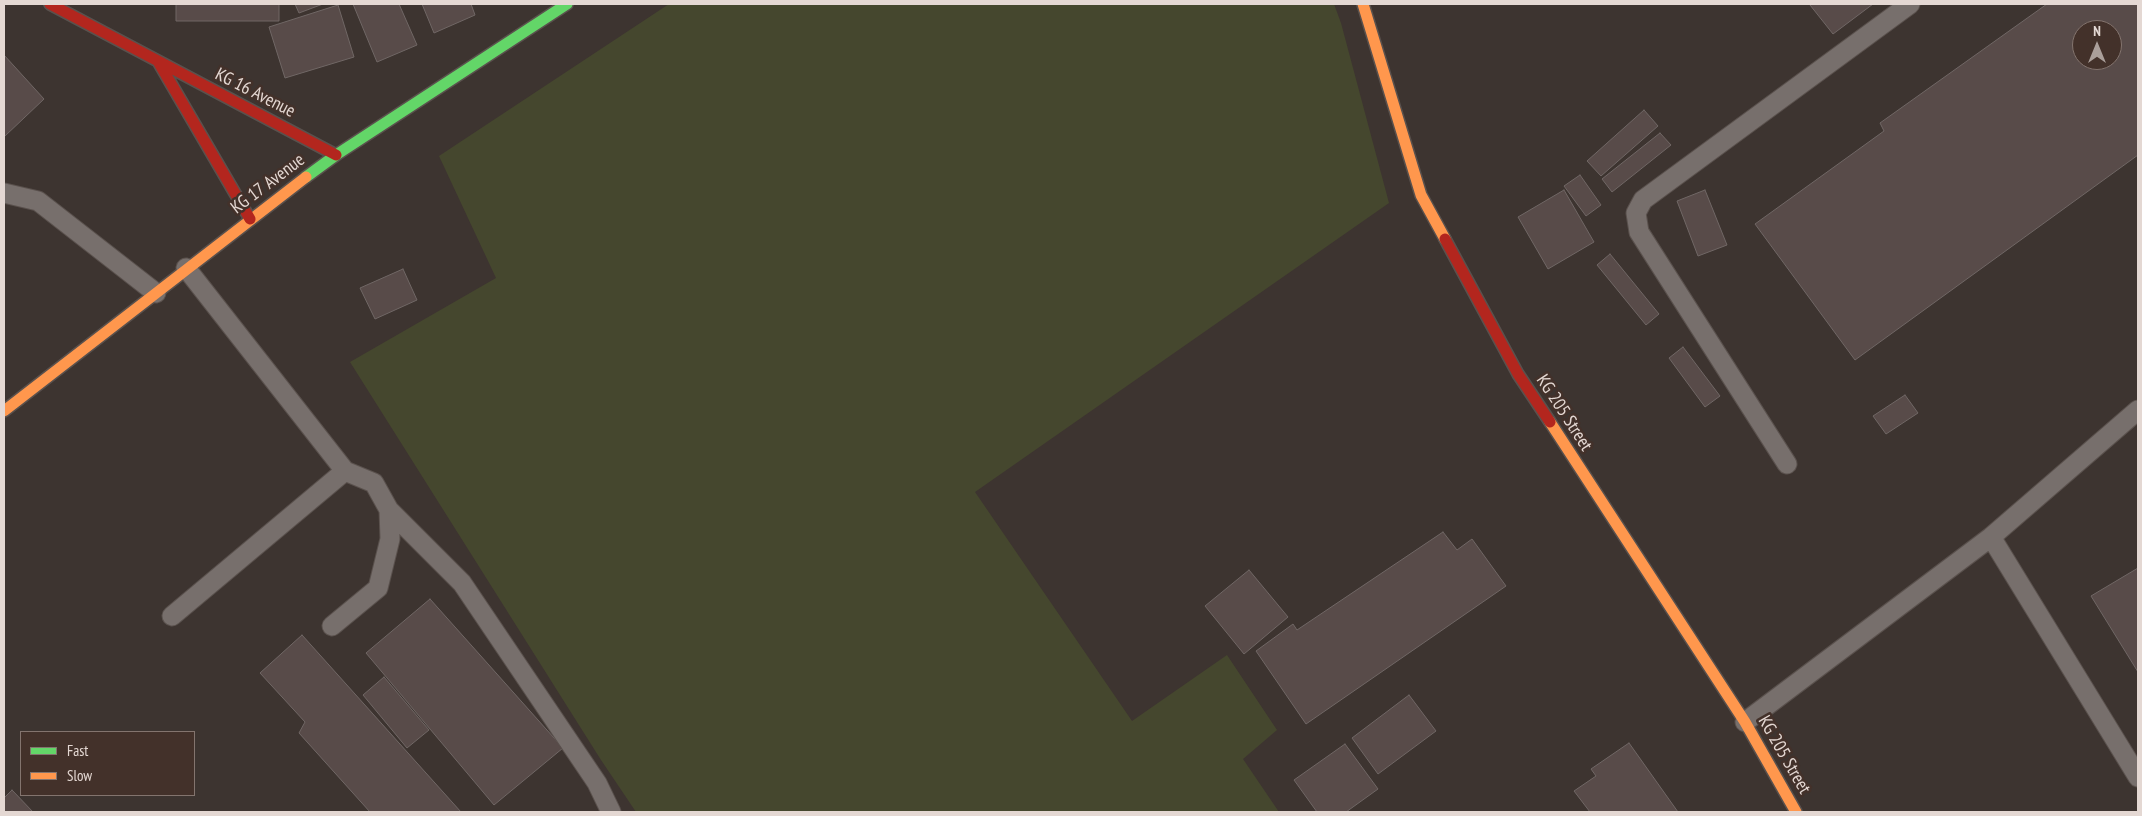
<!DOCTYPE html>
<html>
<head>
<meta charset="utf-8">
<style>
  body { margin:0 }
  #map { position:relative; width:2142px; height:816px; overflow:hidden; background:#3d3430; font-family:"PT Sans Narrow",sans-serif }
  canvas { display:block }
  .frame { position:absolute; inset:0; border:5px solid #e4d8d3; pointer-events:none }
  .legend { position:absolute; left:20px; top:731px; width:175px; height:65px; box-sizing:border-box; background:#43312a; border:1px solid #83746e; margin:0; padding:6px 9px; list-style:none; font-size:15px; color:#e4d8d3 }
  .legend li { display:flex; align-items:center; gap:10px; height:25px }
  .legend b { width:25px; border:1px solid #83746e }
  .north { position:absolute; left:2072px; top:20px; width:50px; height:50px; box-sizing:border-box; background:#43312a; border:1px solid #83746e; border-radius:50%; rotate:0deg; font-size:14px; font-weight:700; line-height:20px; text-align:center; color:#e4d8d3 }
  .north::after { content:''; display:block; margin:auto; width:18px; height:22px; background:#aa9f9a; clip-path:polygon(50% 0,100% 100%,50% 72%,0 100%) }
</style>
</head>
<body>
<div id="map">
<canvas width="2142" height="816"></canvas>
<div class="frame"></div>
<ul class="legend">
<li><b style="height:6px;background:#63d668"></b>Fast</li>
<li><b style="height:6px;background:#ff974d"></b>Slow</li>
</ul>
<div class="north">N</div>
</div>
<script>
const context = document.querySelector('canvas').getContext('2d');
context.lineJoin = 'round';
function fill(path, color) {
  context.fillStyle = color;
  context.fill(path, 'evenodd');
}
function poly(rows) {
  const path = new Path2D();
  for (const r of rows) {
    path.moveTo(r[0], r[1]);
    for (let i = 2; i < r.length; i += 2) path.lineTo(r[i], r[i + 1]);
  }
  return path;
}
function stroke(path, color, width, dash) {
  context.strokeStyle = color;
  context.lineWidth = width;
  context.lineCap = dash ? 'butt' : 'round';
  context.setLineDash(dash || []);
  context.stroke(path);
}
function label(font, color, halo, rows, align = 'center') {
  context.font = font + ' "PT Sans Narrow",sans-serif';
  context.lineWidth = 5;
  context.setLineDash([]);
  context.textBaseline = 'middle';
  context.strokeStyle = halo;
  context.fillStyle = color;
  for (const [text, x, y, turn = 0] of rows) {
    context.save();
    context.translate(x, y);
    context.rotate((+turn || 0) * Math.PI / 180);
    context.textAlign = isNaN(turn) ? turn : align;
    if (halo) context.strokeText(text, 0, 0);
    context.fillText(text, 0, 0);
    context.restore();
  }
}
fill(poly([
  [669,4,1334,4,1341,23,1389,203,975,492,1132,721,1227,655,1277,730,1243,759,1279,812,636,812,601,760,350,362,496,278,439,156]
]), '#45472e');
const building = poly([
  [176,4,279,4,279,21,176,21,176,4],
  [295,4,323,4,299,13,295,4],
  [353,4,399,4,417,45,377,62,353,4],
  [422,4,471,4,475,15,434,33,422,4],
  [1812,4,1873,4,1833,34,1810,5,1812,4],
  [2047,4,2138,4,2138,155,1855,360,1755,224,1884,131,1880,123,2047,4],
  [2082,30,2112,30,2112,60,2082,60,2082,30],
  [338,5,354,57,285,78,269,27,338,5],
  [4,55,44,99,5,136,4,135,4,55],
  [1644,110,1658,126,1601,176,1587,161,1644,110],
  [1660,133,1671,145,1612,192,1602,179,1660,133],
  [1580,175,1601,205,1586,216,1564,186,1580,175],
  [1564,190,1594,242,1548,269,1518,217,1564,190],
  [1705,190,1727,245,1698,256,1677,201,1705,190],
  [1610,254,1659,314,1646,325,1597,265,1610,254],
  [403,269,417,300,375,319,360,288,403,269],
  [1683,347,1720,396,1705,407,1669,358,1683,347],
  [1905,395,1918,413,1886,434,1873,416,1905,395],
  [1443,532,1457,550,1472,539,1506,586,1306,724,1256,651,1293,624,1297,630,1443,532],
  [2138,568,2138,672,2091,596,2138,568],
  [1249,570,1288,617,1244,654,1205,606,1249,570],
  [430,599,563,748,494,805,366,653,430,599],
  [302,635,461,812,370,812,299,733,305,722,260,673,302,635],
  [384,677,429,730,407,748,363,695,384,677],
  [1409,695,1436,731,1378,774,1352,738,1409,695],
  [1629,743,1678,812,1590,812,1574,791,1596,776,1591,769,1629,743],
  [1345,744,1378,789,1346,812,1317,812,1294,780,1345,744],
  [12,790,33,812,4,812,4,798,12,790]
]);
fill(building, '#584b49');
stroke(building, '#706765', 1);
const lane = poly([
  [4,193,38,201,156,293],
  [1787,464,1639,232,1636,213,1643,200,1910,4],
  [389,510,462,583,597,783,611,812],
  [1991,537,2138,777],
  [172,616,345,471,186,268],
  [332,626,378,588,390,539,389,510,374,483,345,471],
  [1745,722,1991,537,2138,410]
]);
const fast = poly([
  [306,177,336,155,567,4]
]);
const slow = poly([
  [1363,4,1421,195,1445,239],
  [4,411,306,177],
  [1550,422,1745,722,1796,812]
]);
const jam = poly([
  [50,4,336,155],
  [159,63,250,219],
  [1445,239,1518,374,1550,422]
]);
stroke(lane, '#5a514d', 21);
stroke(fast, '#5a514d', 14);
stroke(slow, '#5a514d', 14);
stroke(jam, '#5a514d', 14);
stroke(lane, '#776f6c', 19);
stroke(fast, '#63d668', 11);
stroke(slow, '#ff974d', 11);
stroke(jam, '#b3261e', 11);
label('18px', '#e4d8d3', '#43312a', [
  ["KG 16 Avenue",255,93,27],
  ["KG 17 Avenue",268,184,-37],
  ["KG 205 Street",1564,413,57],
  ["KG 205 Street",1784,755,60]
]);
</script>
</body>
</html>
